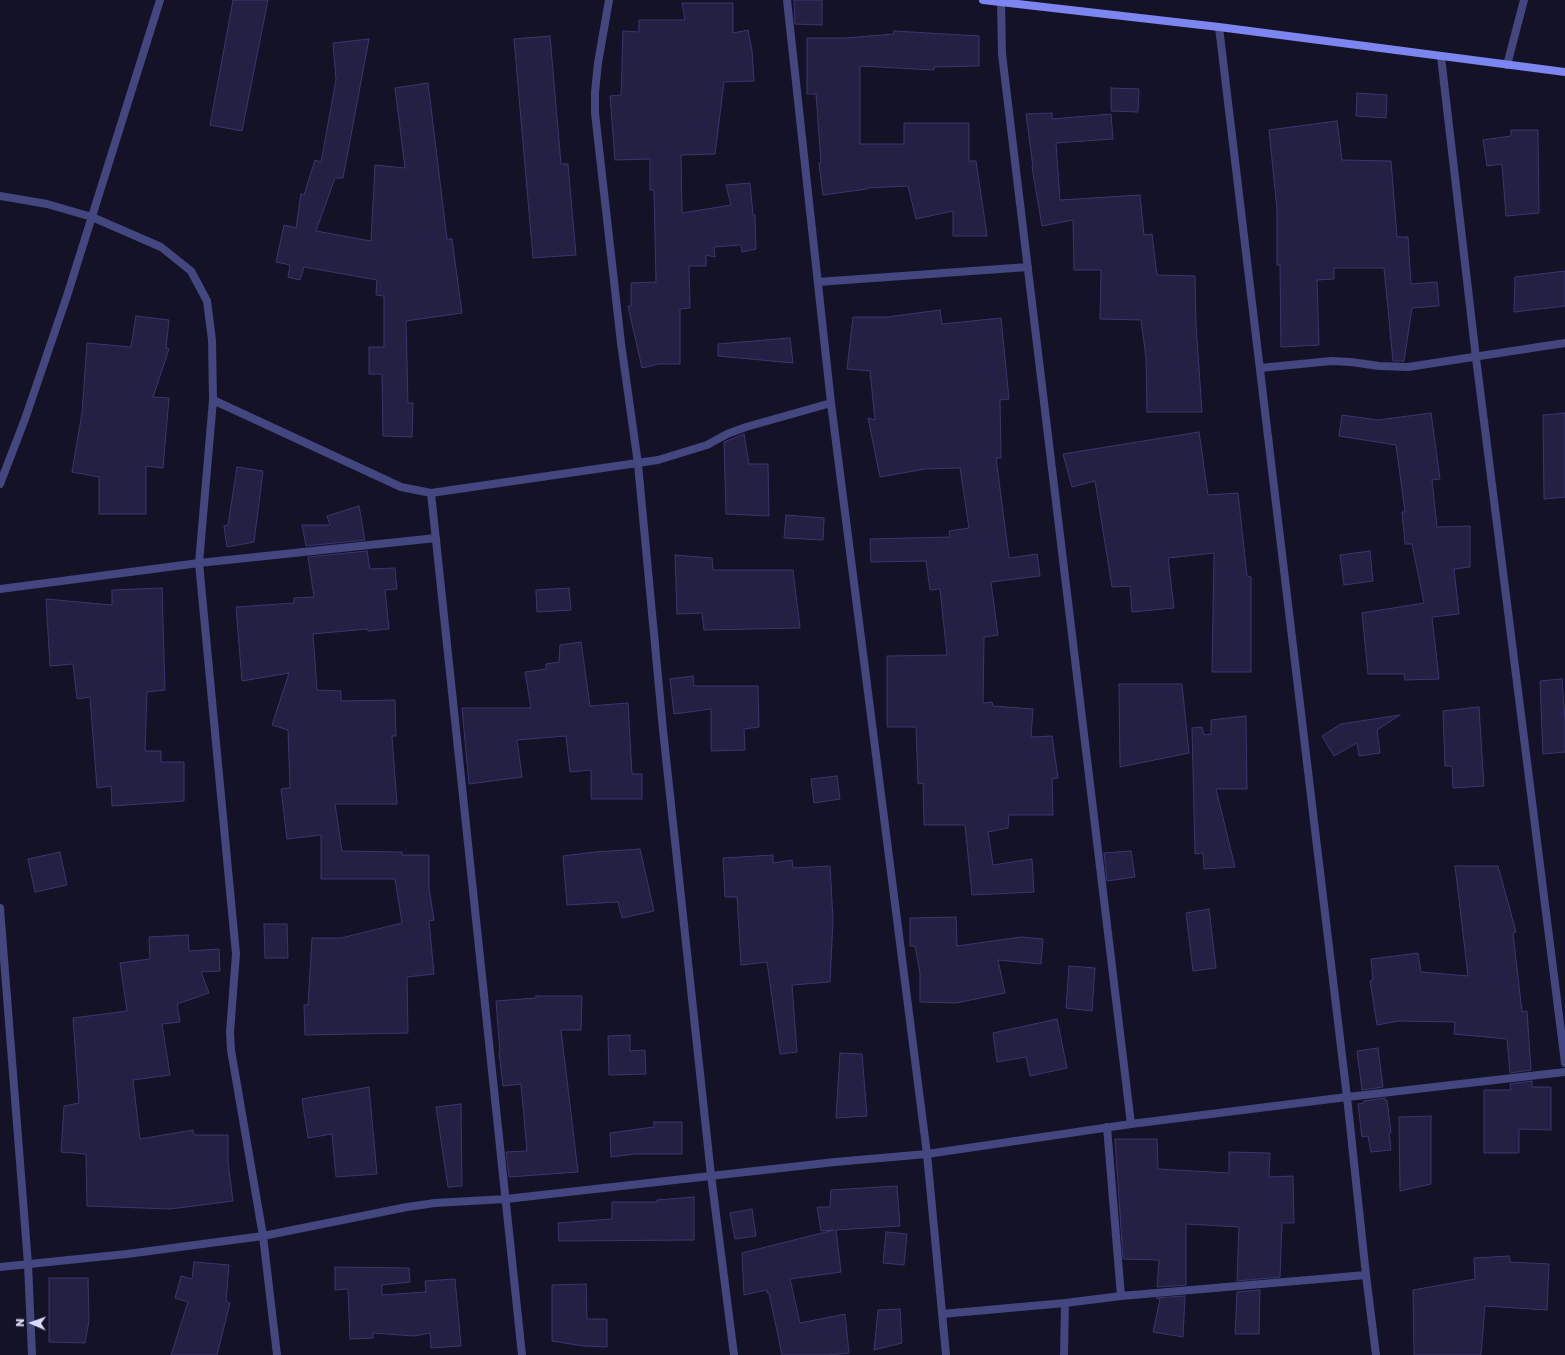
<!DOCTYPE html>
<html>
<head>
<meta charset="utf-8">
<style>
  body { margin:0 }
  #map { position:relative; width:1565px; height:1355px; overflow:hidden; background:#141226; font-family:"Golos Text",sans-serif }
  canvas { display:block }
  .north { position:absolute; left:12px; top:1303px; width:40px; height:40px; -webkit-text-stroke:3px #141226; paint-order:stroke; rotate:272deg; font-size:11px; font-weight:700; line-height:16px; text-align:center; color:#dbdbfb }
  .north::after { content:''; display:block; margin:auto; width:14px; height:18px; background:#dbdbfb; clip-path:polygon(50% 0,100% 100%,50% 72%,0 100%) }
</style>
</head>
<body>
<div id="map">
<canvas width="1565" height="1355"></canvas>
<div class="north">N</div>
</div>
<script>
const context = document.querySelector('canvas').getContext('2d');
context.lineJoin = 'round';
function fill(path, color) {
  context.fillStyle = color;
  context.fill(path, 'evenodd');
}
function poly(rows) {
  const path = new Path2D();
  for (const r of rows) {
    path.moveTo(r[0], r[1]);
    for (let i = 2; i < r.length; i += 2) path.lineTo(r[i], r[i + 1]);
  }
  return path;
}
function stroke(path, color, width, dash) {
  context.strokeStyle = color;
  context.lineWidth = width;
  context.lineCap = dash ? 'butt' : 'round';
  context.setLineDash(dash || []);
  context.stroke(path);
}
const building = poly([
  [233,0,268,0,242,131,210,125,233,0],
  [794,0,822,0,822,25,795,24,794,0],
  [682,3,733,3,733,33,748,30,752,51,754,81,724,82,715,154,681,155,682,213,731,205,726,185,750,183,753,215,755,215,756,249,742,252,741,245,714,247,715,257,706,255,706,266,689,266,690,308,680,309,680,364,659,364,642,368,628,306,631,306,631,283,656,282,654,190,650,190,650,159,615,160,610,96,621,95,623,31,639,32,639,20,685,20,682,3],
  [894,31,979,36,979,66,934,67,934,70,860,66,860,144,904,144,904,123,969,123,969,161,976,161,987,236,953,236,953,211,916,219,908,186,867,188,867,189,823,195,819,163,821,163,816,94,807,94,807,38,846,38,894,34,894,31],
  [550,36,561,164,568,164,576,255,533,258,514,39,550,36],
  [369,39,343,178,335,178,316,231,371,241,375,165,405,168,395,88,428,83,447,239,452,239,462,313,406,321,408,403,413,403,412,437,383,436,382,374,369,374,369,347,384,347,384,296,376,295,377,280,304,267,300,280,288,277,290,265,276,262,284,225,296,228,301,194,304,195,315,160,321,162,336,80,333,43,369,39],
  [1111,88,1139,89,1138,112,1111,111,1111,88],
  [1357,93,1387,95,1386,118,1356,116,1357,93],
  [1052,113,1052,119,1111,114,1113,139,1056,143,1060,200,1140,195,1144,235,1152,234,1157,275,1195,276,1196,324,1202,412,1147,412,1146,358,1141,320,1100,319,1101,270,1074,270,1073,220,1042,226,1032,167,1033,167,1026,114,1052,113],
  [1337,121,1342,160,1391,161,1397,237,1408,237,1411,284,1437,282,1439,306,1412,308,1404,361,1393,361,1384,268,1334,268,1334,279,1317,280,1319,345,1281,347,1280,265,1277,265,1277,209,1269,130,1337,121],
  [1511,130,1538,130,1539,213,1506,216,1502,164,1487,166,1483,140,1511,136,1511,130],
  [1565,271,1565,306,1514,312,1515,277,1565,271],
  [940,310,942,324,1001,318,1009,399,1000,400,1001,458,996,458,1009,558,1037,554,1040,576,991,582,998,635,984,637,983,703,992,702,993,706,1033,709,1031,737,1052,736,1058,778,1052,779,1053,815,1009,815,1008,828,988,832,993,865,1032,859,1034,892,972,895,965,825,924,825,923,783,918,784,916,727,887,727,887,656,947,655,940,589,930,590,926,561,871,562,870,539,950,537,949,531,969,528,960,468,925,469,880,477,868,418,875,420,870,371,847,369,853,317,887,317,940,310],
  [136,316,169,320,166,348,169,349,153,397,169,398,163,468,146,466,146,514,99,514,99,477,72,472,82,413,87,343,131,347,136,316],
  [790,338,793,363,718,356,718,344,790,338],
  [1431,413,1440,479,1432,480,1437,527,1470,526,1470,567,1454,569,1459,614,1432,617,1439,679,1405,680,1404,674,1368,674,1362,613,1424,603,1412,544,1405,544,1402,512,1405,512,1396,445,1339,436,1342,415,1378,420,1431,413],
  [1565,413,1565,497,1544,499,1543,415,1565,413],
  [1199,432,1208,495,1238,493,1247,576,1251,577,1251,672,1212,672,1214,553,1168,558,1174,608,1132,612,1130,586,1112,587,1095,481,1072,487,1063,454,1199,432],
  [744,434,749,464,768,464,769,516,726,514,724,442,744,434],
  [237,467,263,471,254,542,227,547,224,526,228,525,237,467],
  [359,506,365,540,306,546,302,525,330,525,327,516,359,506],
  [786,515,824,518,823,540,784,538,786,515],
  [367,551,370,569,395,568,397,589,385,590,389,629,368,631,367,629,313,634,317,690,341,691,341,701,395,700,396,736,392,736,397,804,335,804,342,851,402,852,402,855,429,855,429,888,434,920,429,921,434,974,407,977,408,1033,305,1035,304,1005,308,1005,312,938,341,938,402,923,395,879,321,879,321,835,287,839,281,789,290,788,288,730,272,725,289,673,242,681,236,607,294,603,294,598,314,597,308,557,367,551],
  [1370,551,1373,581,1344,585,1340,555,1370,551],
  [675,555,712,558,713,570,793,570,800,628,704,630,702,613,677,614,675,555],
  [162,588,165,690,147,692,145,751,161,751,161,762,184,762,184,801,112,806,111,786,97,788,90,697,77,699,73,664,50,666,46,599,112,605,112,590,162,588],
  [569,588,571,610,537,612,536,590,569,588],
  [581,642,590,706,628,703,632,774,642,774,642,799,591,799,591,770,570,772,566,736,517,740,522,777,469,784,462,708,531,708,525,672,546,669,546,664,559,662,560,645,581,642],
  [693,676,694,686,758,686,759,727,744,729,745,750,711,751,711,709,674,714,670,679,693,676],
  [1562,679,1565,721,1565,752,1543,754,1540,681,1562,679],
  [1119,684,1182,684,1189,753,1120,767,1119,684],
  [1479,707,1484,786,1453,788,1452,766,1445,766,1443,711,1479,707],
  [1400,715,1377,730,1380,753,1359,756,1357,743,1334,756,1322,736,1341,724,1400,715],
  [1246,716,1247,789,1216,789,1235,867,1204,869,1203,853,1195,854,1192,728,1202,727,1204,735,1211,734,1211,720,1246,716],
  [837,776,840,799,814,803,811,779,837,776],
  [640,849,654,911,622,918,618,902,567,905,563,856,595,852,640,849],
  [1131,851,1135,877,1107,881,1104,853,1131,851],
  [60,852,67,885,35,892,28,859,60,852],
  [773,855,773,863,792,860,793,868,830,866,833,920,830,982,792,985,797,1052,780,1054,767,962,741,965,737,897,725,897,723,858,773,855],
  [1455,866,1498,866,1516,932,1513,933,1522,1012,1527,1011,1531,1070,1510,1073,1507,1039,1454,1034,1455,1022,1399,1021,1377,1025,1370,981,1373,980,1371,959,1418,953,1421,972,1468,976,1455,866],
  [1209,909,1216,968,1193,971,1186,913,1209,909],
  [956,917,957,946,1021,937,1043,939,1041,964,998,960,1005,993,956,1003,920,1002,920,973,915,946,910,946,910,918,956,917],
  [264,924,287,924,288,958,265,958,264,924],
  [188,935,189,951,219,949,220,971,201,972,209,993,177,1004,180,1022,162,1024,170,1075,133,1080,140,1139,193,1130,194,1135,228,1135,228,1162,233,1201,170,1209,87,1206,86,1154,61,1152,64,1106,79,1103,73,1018,127,1011,120,963,150,959,149,937,188,935],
  [1069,966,1095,968,1092,1011,1066,1008,1069,966],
  [536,996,582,996,581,1030,561,1030,578,1172,509,1177,506,1152,527,1151,521,1084,503,1086,499,1053,500,1053,496,1001,536,998,536,996],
  [1057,1019,1067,1068,1030,1076,1026,1057,997,1062,993,1033,1057,1019],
  [630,1035,630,1051,645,1050,646,1074,609,1075,608,1036,630,1035],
  [1378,1048,1383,1087,1362,1090,1357,1051,1378,1048],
  [840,1053,862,1054,867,1116,836,1118,840,1053],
  [1532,1081,1532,1087,1551,1087,1551,1130,1519,1129,1519,1153,1484,1153,1484,1090,1511,1090,1510,1084,1532,1081],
  [369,1087,377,1174,336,1177,332,1134,308,1138,302,1099,369,1087],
  [1385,1098,1385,1101,1387,1100,1391,1133,1389,1133,1391,1150,1371,1152,1368,1136,1362,1137,1358,1104,1364,1103,1364,1101,1385,1098],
  [461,1104,462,1186,448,1187,436,1107,461,1104],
  [1431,1116,1431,1184,1400,1191,1399,1117,1431,1116],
  [654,1122,682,1122,682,1154,635,1154,611,1157,610,1133,654,1127,654,1122],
  [1115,1139,1157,1139,1158,1169,1229,1173,1229,1152,1270,1153,1269,1177,1293,1176,1294,1223,1282,1223,1280,1277,1237,1281,1239,1227,1186,1224,1186,1285,1157,1287,1159,1260,1123,1259,1115,1139],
  [897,1186,900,1226,836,1230,841,1272,790,1279,800,1323,845,1314,849,1353,829,1355,782,1355,769,1293,767,1293,767,1290,744,1295,742,1253,834,1230,821,1231,817,1207,830,1207,831,1190,897,1186],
  [694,1197,694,1240,559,1241,558,1223,612,1219,612,1202,657,1202,657,1200,694,1197],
  [752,1209,756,1236,735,1239,730,1213,752,1209],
  [886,1232,907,1234,904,1265,883,1263,886,1232],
  [1509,1256,1510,1262,1549,1264,1547,1310,1485,1306,1481,1355,1414,1355,1413,1290,1475,1279,1474,1258,1509,1256],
  [194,1262,229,1265,226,1301,230,1303,217,1355,171,1355,188,1302,175,1298,181,1276,192,1279,194,1262],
  [335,1267,409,1268,410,1282,382,1285,382,1295,426,1292,425,1281,455,1279,461,1346,431,1348,430,1333,414,1336,373,1333,373,1338,350,1339,348,1289,335,1290,335,1267],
  [49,1278,88,1278,89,1321,85,1343,49,1342,49,1278],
  [586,1284,587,1319,607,1319,607,1347,583,1346,552,1341,552,1285,586,1284],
  [1260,1290,1259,1334,1235,1334,1237,1292,1260,1290],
  [1185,1296,1183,1337,1153,1332,1160,1299,1156,1298,1185,1296],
  [900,1309,902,1343,874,1350,878,1310,900,1309]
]);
fill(building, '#242044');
stroke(building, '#3b356e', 1);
stroke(poly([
  [609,0,598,63,595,92,595,113,621,343,638,464,663,730,711,1175,734,1355],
  [787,0,831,403,927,1154,946,1355],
  [1001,0,1002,54,1131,1124],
  [1219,27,1347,1097,1366,1275,1376,1355],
  [1441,57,1476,358,1565,1063],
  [1507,65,1524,0],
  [0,196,47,204,92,217,161,247,191,271,207,301,212,340,213,400,199,563,436,538],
  [818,282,1028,267],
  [1260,368,1331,361,1351,362,1379,366,1408,367,1565,343],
  [213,400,401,487,431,493,658,460,707,445,727,434,746,427,831,403],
  [0,484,25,419,67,296,160,0],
  [431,493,522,1355],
  [0,589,199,563,236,954,230,1032,231,1050,263,1236,277,1355],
  [0,908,28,1264,32,1355],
  [1107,1127,1121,1296],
  [0,1267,127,1254,263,1236,407,1207,435,1203,506,1199,835,1162,927,1154,1131,1124,1347,1097,1565,1072],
  [942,1314,1065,1303,1121,1296,1366,1275],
  [1064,1355,1065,1303]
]), '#43467f', 8);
stroke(poly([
  [983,0,1219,27,1565,72]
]), '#7d85f0', 8);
</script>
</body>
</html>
